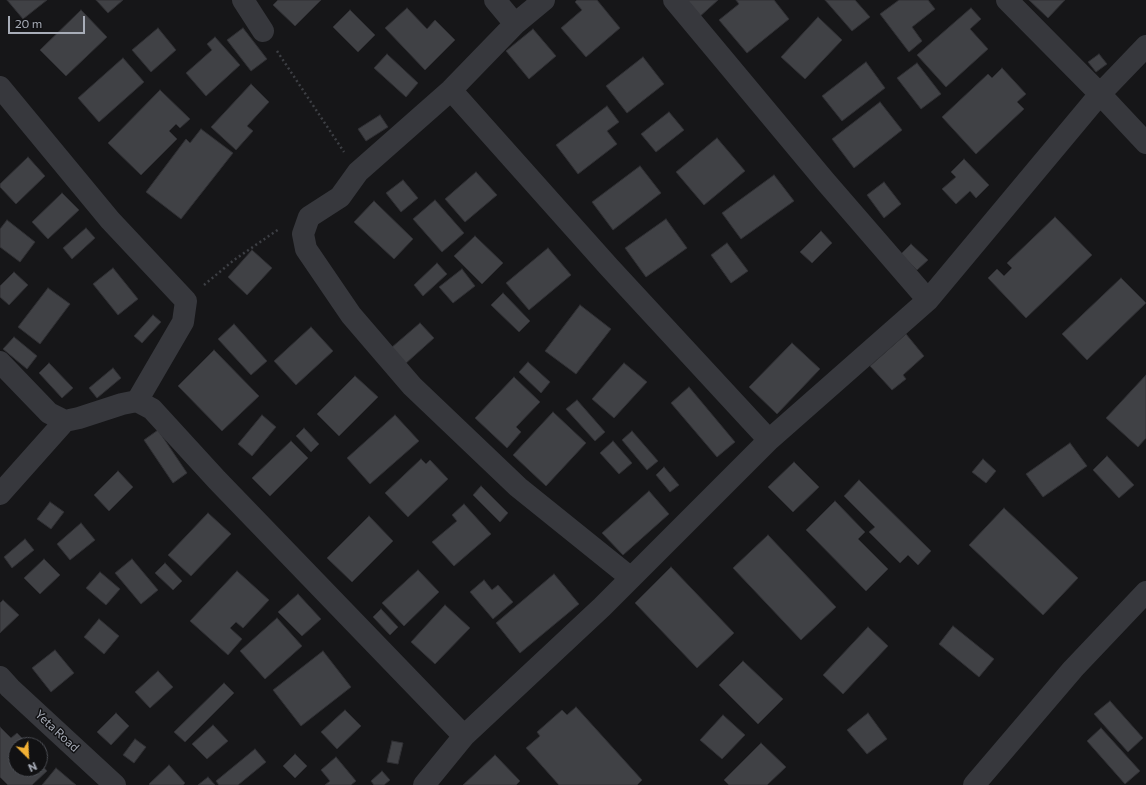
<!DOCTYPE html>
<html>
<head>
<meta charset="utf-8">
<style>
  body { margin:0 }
  #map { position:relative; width:1146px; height:785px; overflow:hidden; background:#161618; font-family:Commissioner,sans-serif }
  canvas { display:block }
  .north { position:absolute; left:8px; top:737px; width:40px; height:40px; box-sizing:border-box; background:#111113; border:1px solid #4d4f55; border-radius:50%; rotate:156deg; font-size:11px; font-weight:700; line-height:16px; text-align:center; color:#a8adb8 }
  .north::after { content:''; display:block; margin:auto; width:14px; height:18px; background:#f2b134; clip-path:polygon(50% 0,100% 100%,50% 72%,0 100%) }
  .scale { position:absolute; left:8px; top:16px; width:77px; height:18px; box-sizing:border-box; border:2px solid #a8adb8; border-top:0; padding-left:5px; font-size:12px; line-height:14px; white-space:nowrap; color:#a8adb8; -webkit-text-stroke:3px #111113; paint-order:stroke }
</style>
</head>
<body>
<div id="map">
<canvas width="1146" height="785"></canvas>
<div class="north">N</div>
<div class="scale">20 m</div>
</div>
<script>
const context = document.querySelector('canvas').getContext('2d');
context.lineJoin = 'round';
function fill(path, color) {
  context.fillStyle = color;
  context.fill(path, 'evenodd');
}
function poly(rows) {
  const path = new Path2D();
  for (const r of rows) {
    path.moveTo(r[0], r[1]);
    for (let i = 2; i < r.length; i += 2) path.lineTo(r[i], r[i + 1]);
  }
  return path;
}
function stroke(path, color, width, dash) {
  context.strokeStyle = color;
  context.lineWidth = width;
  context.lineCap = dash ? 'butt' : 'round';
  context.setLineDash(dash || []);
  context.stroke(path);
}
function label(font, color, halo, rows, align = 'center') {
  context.font = font + ' Commissioner,sans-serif';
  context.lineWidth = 3;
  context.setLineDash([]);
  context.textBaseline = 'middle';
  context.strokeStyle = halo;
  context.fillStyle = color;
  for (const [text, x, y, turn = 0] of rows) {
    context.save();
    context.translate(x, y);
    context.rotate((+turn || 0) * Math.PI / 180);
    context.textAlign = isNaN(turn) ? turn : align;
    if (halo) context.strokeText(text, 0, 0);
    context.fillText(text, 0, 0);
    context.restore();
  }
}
const building = poly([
  [7,0,47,0,23,19,7,0],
  [96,0,123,0,108,13,96,0],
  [278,0,321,0,295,26,273,5,278,0],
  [577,0,597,0,620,28,586,57,561,28,582,10,575,2,577,0],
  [681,0,718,0,697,19,681,0],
  [736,0,774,0,789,19,747,53,719,20,739,4,736,0],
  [825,0,855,0,870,17,852,31,825,0],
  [899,0,928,0,935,9,912,27,922,41,909,52,880,14,899,0],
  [1029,0,1065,0,1048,18,1029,0],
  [407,8,427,29,435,20,455,40,425,70,385,28,407,8],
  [971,8,981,19,970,29,988,49,946,87,917,55,971,8],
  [81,10,107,37,66,76,40,50,81,10],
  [350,10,375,35,358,52,333,27,350,10],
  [818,17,842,40,805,79,781,57,818,17],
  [158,28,176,50,151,72,132,50,158,28],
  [243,28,267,59,251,71,227,40,243,28],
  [533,29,556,56,529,79,506,51,533,29],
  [215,37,240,65,206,96,186,73,212,50,207,44,215,37],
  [387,54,418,83,406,97,374,68,387,54],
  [1099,54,1107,64,1096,72,1088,62,1099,54],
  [643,57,664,84,627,113,606,86,643,57],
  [123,58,144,82,99,122,78,98,123,58],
  [866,62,885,88,842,121,822,96,866,62],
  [917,63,941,94,921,109,897,78,917,63],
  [1002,68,1026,94,1017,102,1024,109,976,154,942,117,988,74,992,78,1002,68],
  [251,84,269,102,247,126,253,131,236,150,211,127,251,84],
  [160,90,190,119,180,128,176,124,169,131,177,139,141,175,108,143,160,90],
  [880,102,902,130,854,168,832,139,880,102],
  [607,106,619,122,607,131,617,144,578,174,556,145,607,106],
  [669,112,684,130,656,152,641,134,669,112],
  [380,115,388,127,366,141,358,129,380,115],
  [201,129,233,153,181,219,146,192,186,139,190,143,201,129],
  [717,138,745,171,704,205,676,172,717,138],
  [28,157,45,176,16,204,0,187,0,184,28,157],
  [964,159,989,185,976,198,970,191,956,204,942,189,956,177,951,172,964,159],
  [640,166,661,193,613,230,592,202,640,166],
  [476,172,497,195,465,222,445,199,476,172],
  [774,175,794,201,741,239,722,213,774,175],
  [403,180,418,198,401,212,386,193,403,180],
  [884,182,901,204,884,218,867,195,884,182],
  [62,193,79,210,48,239,32,222,62,193],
  [435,200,464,233,442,252,413,219,435,200],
  [374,201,413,239,394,259,354,222,374,201],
  [1055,217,1092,255,1026,318,988,278,997,269,1004,276,1012,268,1007,263,1055,217],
  [666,219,687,248,646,277,625,248,666,219],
  [7,220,35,242,20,262,0,247,0,229,7,220],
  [86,228,95,238,72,259,63,248,86,228],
  [821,231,832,243,812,263,800,252,821,231],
  [475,236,503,263,482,284,454,256,475,236],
  [727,243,748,271,731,283,711,255,727,243],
  [911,244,928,260,917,270,901,254,911,244],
  [548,248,571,275,529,310,506,283,548,248],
  [252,250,272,268,247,295,228,277,252,250],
  [437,263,447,274,423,296,414,285,437,263],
  [113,268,138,299,118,315,93,284,113,268],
  [462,269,475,286,453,303,439,287,462,269],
  [14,272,28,285,9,305,0,297,0,286,14,272],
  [1121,278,1146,303,1087,360,1062,334,1121,278],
  [48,288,70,304,40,344,18,327,48,288],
  [503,293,530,321,519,332,491,305,503,293],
  [580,305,611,329,576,374,545,351,580,305],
  [153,315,161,322,142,343,134,336,153,315],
  [420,323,434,338,405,364,391,348,420,323],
  [234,324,267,361,251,375,218,339,234,324],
  [311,327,333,351,296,385,274,361,311,327],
  [906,334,924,356,903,375,906,379,892,390,870,366,906,334],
  [14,337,37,356,27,369,3,349,14,337],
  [792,343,820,369,777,414,749,387,792,343],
  [214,350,259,396,222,431,178,386,214,350],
  [528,362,550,382,541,393,519,372,528,362],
  [49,363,73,388,62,398,39,373,49,363],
  [624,363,647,382,614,418,592,399,624,363],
  [113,368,121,378,97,398,89,388,113,368],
  [1146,375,1146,438,1138,447,1106,418,1146,375],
  [355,376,378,397,339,436,317,414,355,376],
  [514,377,540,402,516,427,521,432,507,448,475,418,514,377],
  [689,387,735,442,717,457,671,403,689,387],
  [577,400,605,432,595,441,566,409,577,400],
  [553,412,586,443,546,486,513,455,553,412],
  [262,415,276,427,252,456,238,444,262,415],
  [395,415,419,441,370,484,347,458,395,415],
  [304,428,319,444,311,452,296,436,304,428],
  [158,430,187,473,173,483,144,440,158,430],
  [632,431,658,461,647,470,622,440,632,431],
  [291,441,308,458,270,496,252,478,291,441],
  [613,441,632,463,619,474,600,453,613,441],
  [1070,443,1087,466,1043,497,1026,474,1070,443],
  [1107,456,1134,485,1119,498,1093,470,1107,456],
  [421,459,426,464,430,460,448,479,408,517,385,493,421,459],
  [983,459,996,471,986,483,972,472,983,459],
  [794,462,819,487,793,512,768,487,794,462],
  [664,467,679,485,670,492,656,475,664,467],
  [118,471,133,487,109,511,94,495,118,471],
  [859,480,931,551,918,565,908,555,900,563,869,532,875,527,844,496,859,480],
  [481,486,508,513,500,522,473,495,481,486],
  [649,491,669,514,623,555,602,533,649,491],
  [835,501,865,532,858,539,888,569,866,591,806,530,835,501],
  [50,502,64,512,51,529,37,519,50,502],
  [464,504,491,534,454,566,432,542,457,521,452,515,464,504],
  [1004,508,1078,578,1043,615,969,545,1004,508],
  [208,513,231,534,191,576,168,555,208,513],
  [369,516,393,541,352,582,327,558,369,516],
  [81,523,95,540,70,560,57,544,81,523],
  [768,535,836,607,801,640,733,568,768,535],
  [25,539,34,550,12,568,4,557,25,539],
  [44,559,60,575,40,594,24,578,44,559],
  [132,559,158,590,141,604,115,573,132,559],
  [165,563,182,581,173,590,155,573,165,563],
  [671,567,734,633,697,668,635,603,671,567],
  [418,570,439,592,404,626,382,603,418,570],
  [237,571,269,600,243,628,236,622,230,628,242,639,228,655,190,621,237,571],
  [100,572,120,589,106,605,86,588,100,572],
  [554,574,579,604,520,653,496,623,554,574],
  [484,580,492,590,498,585,513,602,493,619,470,592,484,580],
  [298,594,321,619,302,636,278,612,298,594],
  [3,600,19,615,0,633,0,603,3,600],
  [445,605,470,628,435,664,411,642,445,605],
  [381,609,398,627,390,635,373,617,381,609],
  [277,618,302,646,265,679,240,651,277,618],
  [99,619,119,636,104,654,84,637,99,619],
  [953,626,994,659,979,677,939,644,953,626],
  [868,627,888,646,843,694,823,675,868,627],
  [55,650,74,673,51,692,32,668,55,650],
  [323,651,351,687,301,726,273,690,323,651],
  [743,661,783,699,758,724,719,685,743,661],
  [158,671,173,687,150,708,135,692,158,671],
  [224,683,234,693,185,742,174,732,224,683],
  [1110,701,1143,738,1128,752,1094,714,1110,701],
  [576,707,642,780,637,785,559,785,526,748,540,736,537,732,562,710,567,715,576,707],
  [345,710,361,726,337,749,321,732,345,710],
  [116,713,129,726,111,745,97,732,116,713],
  [868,713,887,739,867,754,847,730,868,713],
  [723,715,745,735,722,759,700,740,723,715],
  [213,725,228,741,207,759,192,744,213,725],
  [0,727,11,738,17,733,29,745,16,745,16,769,40,769,40,763,47,771,32,785,8,785,0,777,0,727],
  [1101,728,1140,771,1125,784,1087,741,1101,728],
  [135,739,146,747,134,763,123,755,135,739],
  [392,741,403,743,398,764,387,762,392,741],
  [761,743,786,767,767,785,729,785,724,780,761,743],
  [255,749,266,762,238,785,219,785,216,781,255,749],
  [295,754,307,766,295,778,283,766,295,754],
  [495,755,520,781,516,785,463,785,495,755],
  [336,757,356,781,351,785,325,785,330,781,321,770,336,757],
  [169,765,185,783,183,785,150,785,149,784,169,765],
  [56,768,76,785,42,785,56,768],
  [382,771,390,780,384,785,374,785,371,781,382,771],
  [208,777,215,785,198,785,208,777]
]);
fill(building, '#404145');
stroke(building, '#303034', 1);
stroke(poly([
  [277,51,344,152],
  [204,285,234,260,279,229]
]), '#3d3f44', 2.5, [2, 3]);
stroke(poly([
  [243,0,263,31],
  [495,0,515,24],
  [544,0,515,24,451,90,358,172,340,197,309,217,303,234,306,249,351,315,412,386,518,487,631,578],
  [674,0,825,181,928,300],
  [1007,0,1100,94,1146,143],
  [0,87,110,220,186,301,183,322,137,401],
  [451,90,609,267,769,440],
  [0,362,49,413,65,421,79,418,122,404,137,401,152,409,217,480,464,736],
  [0,494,65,421],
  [0,677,10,688,115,785],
  [424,785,464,736,602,607,769,440,928,300,1100,94,1146,46],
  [974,785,1073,669,1146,592]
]), '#37383d', 22);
label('12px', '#a8adb8', '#111113', [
  ["Yeta Road",57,731,43]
]);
</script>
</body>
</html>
